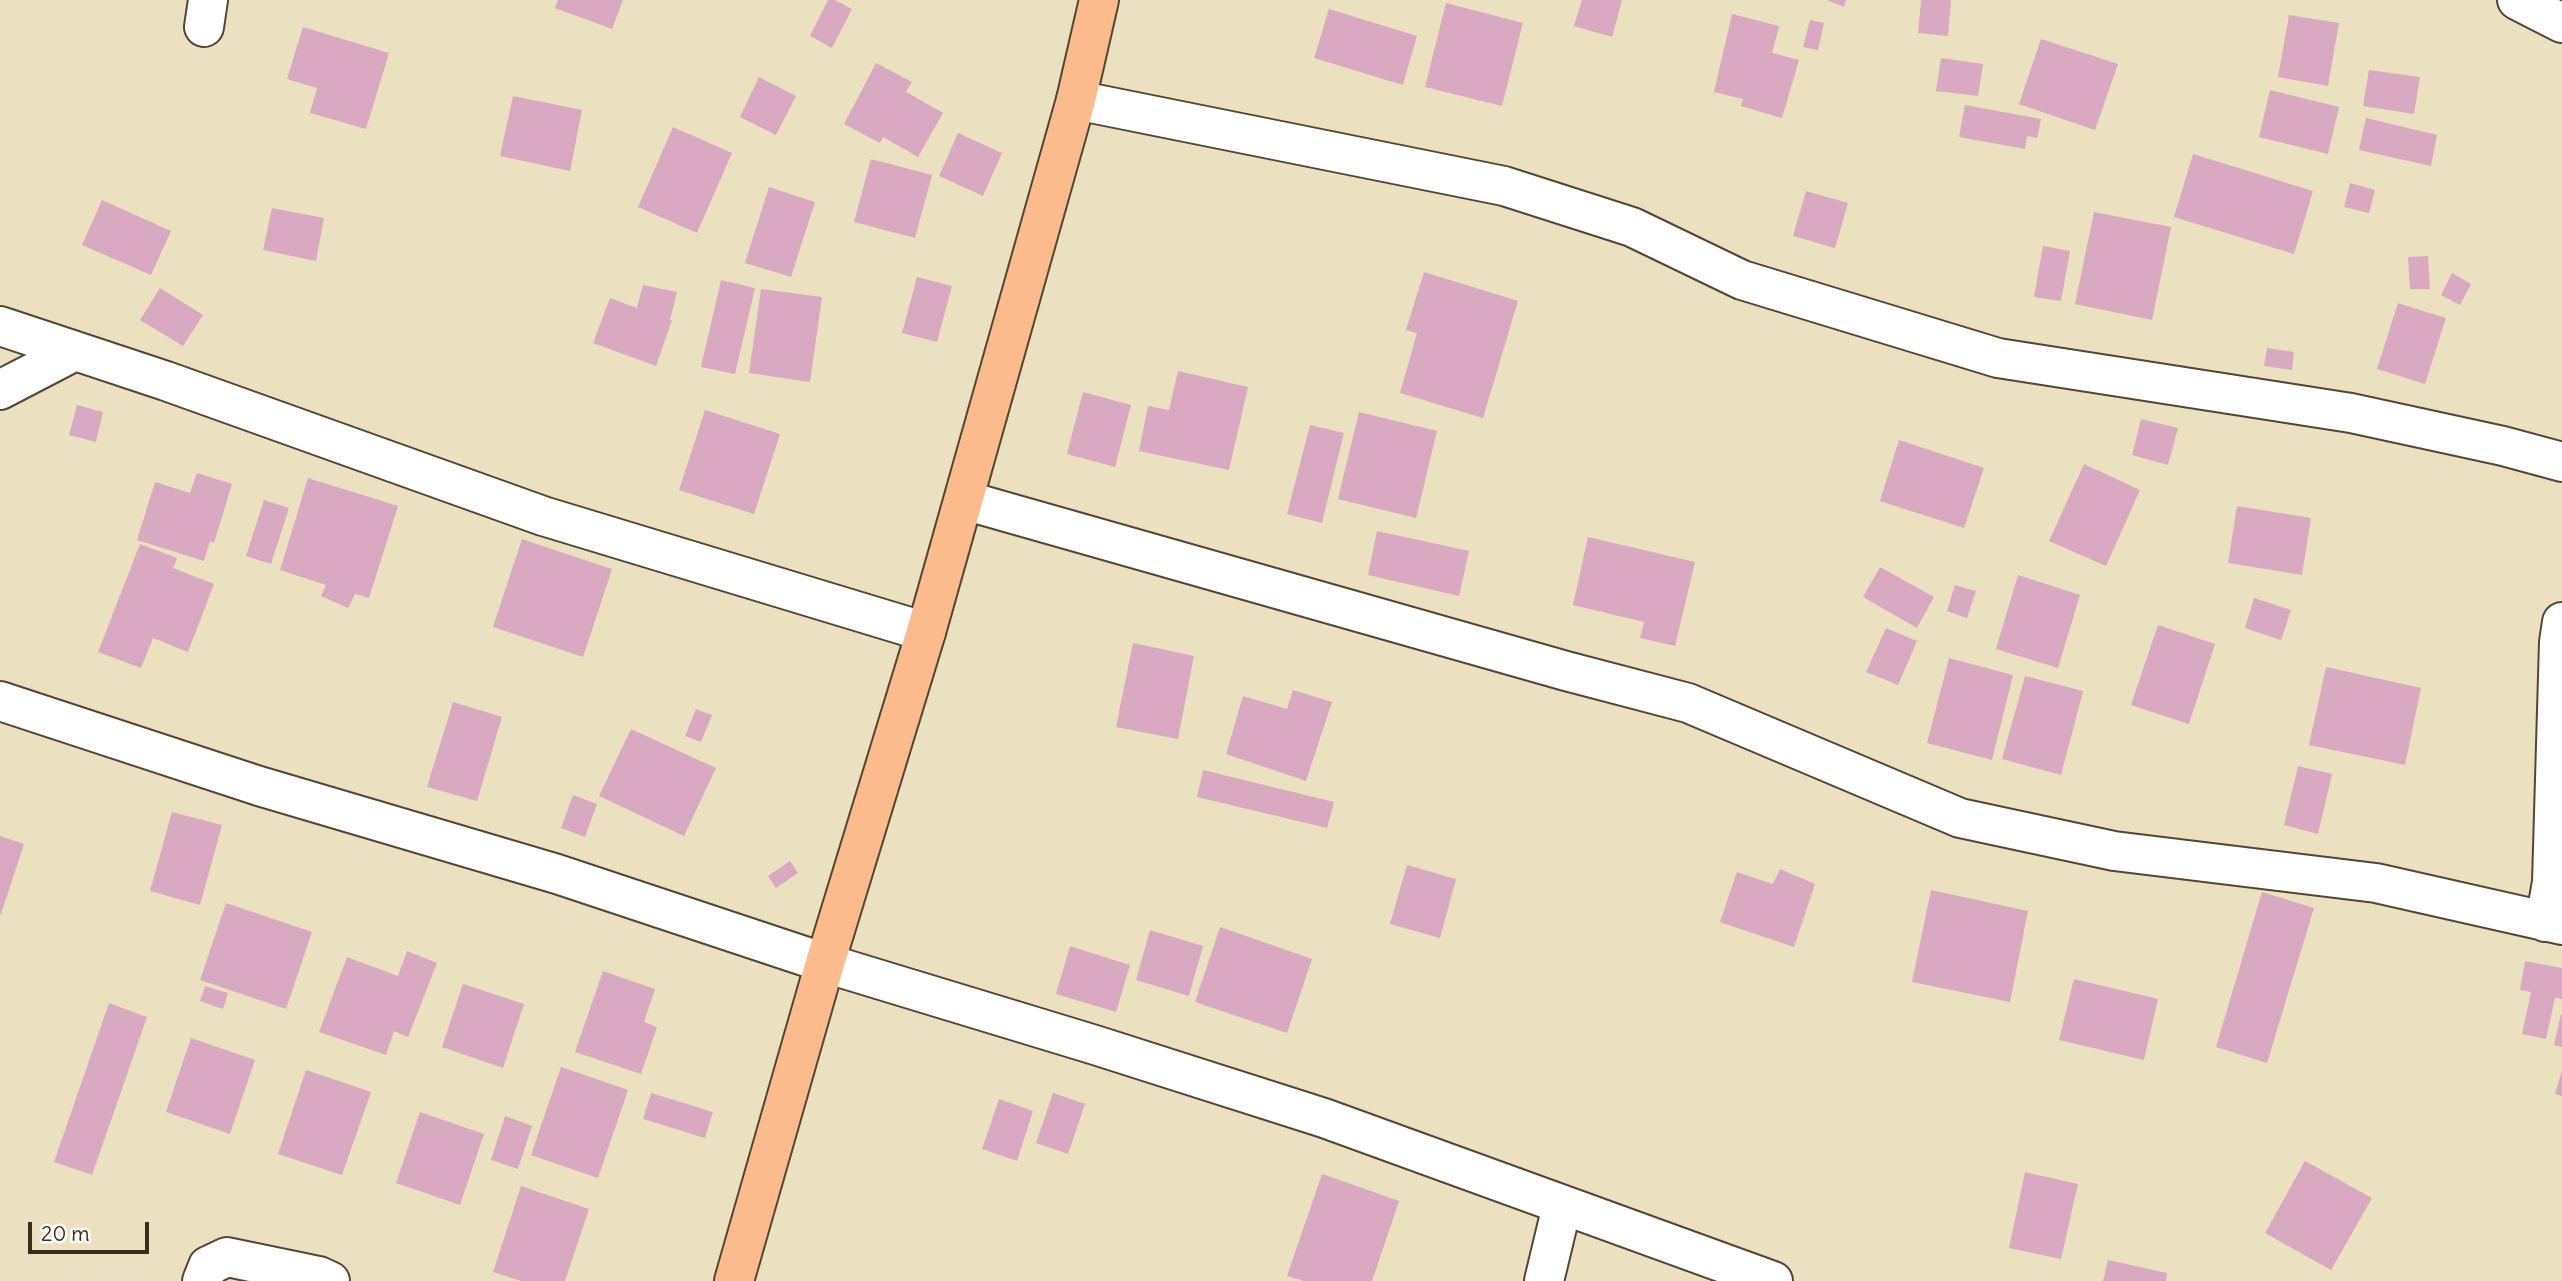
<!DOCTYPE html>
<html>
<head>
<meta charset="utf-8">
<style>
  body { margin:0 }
  #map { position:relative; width:2562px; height:1281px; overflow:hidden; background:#ebe1c0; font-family:Delius,sans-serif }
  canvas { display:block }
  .scale { position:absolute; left:28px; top:1222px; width:121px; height:32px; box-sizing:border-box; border:4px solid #3b2a1e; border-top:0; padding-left:9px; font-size:21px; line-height:24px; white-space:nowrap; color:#3b2a1e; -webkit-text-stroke:5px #fff; paint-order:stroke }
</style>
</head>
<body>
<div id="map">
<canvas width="2562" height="1281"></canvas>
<div class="scale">20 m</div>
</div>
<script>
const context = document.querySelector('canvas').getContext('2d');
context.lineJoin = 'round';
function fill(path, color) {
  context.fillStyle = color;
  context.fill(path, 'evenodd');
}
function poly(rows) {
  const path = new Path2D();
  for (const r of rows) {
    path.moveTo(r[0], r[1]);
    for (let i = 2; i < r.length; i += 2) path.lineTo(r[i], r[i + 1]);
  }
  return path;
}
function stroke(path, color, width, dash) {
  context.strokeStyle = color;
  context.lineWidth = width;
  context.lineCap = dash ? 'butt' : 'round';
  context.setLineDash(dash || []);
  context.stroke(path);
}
fill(poly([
  [558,0,623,0,612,29,555,8],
  [828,0,835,0,852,9,832,48,810,36],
  [1582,0,1622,0,1612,37,1574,26],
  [1827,0,1846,0,1844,7],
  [1921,0,1951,0,1948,36,1918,33],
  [1446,3,1523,23,1502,106,1425,87],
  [1329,9,1417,36,1403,85,1314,58],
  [1732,14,1779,26,1772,53,1799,60,1782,118,1741,106,1743,99,1714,92],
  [2289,15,2339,23,2328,86,2278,77],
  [1810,20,1824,23,1818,50,1803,47],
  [303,27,389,53,366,129,310,113,317,88,287,79],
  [2041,39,2118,64,2095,130,2019,104],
  [1941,58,1983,64,1978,96,1936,91],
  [876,63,912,82,906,92,943,113,918,157,883,137,880,143,844,124],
  [2369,70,2420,77,2414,114,2363,106],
  [759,77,796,96,776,135,740,117],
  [2270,90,2339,107,2328,154,2259,137],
  [513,96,582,110,570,171,500,156],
  [1965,105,2041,119,2037,138,2027,136,2025,149,1959,137],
  [2366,118,2437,135,2431,166,2359,150],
  [673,127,732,153,697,233,638,207],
  [958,133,1002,153,983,196,939,176],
  [2193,154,2313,191,2294,254,2174,217],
  [871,159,932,175,915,238,854,222],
  [2350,183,2375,190,2369,213,2344,207],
  [769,187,815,202,791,277,745,263],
  [1806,191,1848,203,1835,248,1793,236],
  [102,200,171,231,151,275,82,245],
  [272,208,324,218,316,261,263,250],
  [2094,212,2171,227,2152,320,2075,304],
  [2043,246,2070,251,2061,301,2034,297],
  [2428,256,2430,289,2410,289,2408,257],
  [1424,272,1518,301,1483,418,1400,393,1417,333,1406,330],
  [2452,273,2471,284,2460,305,2441,295],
  [917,277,952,286,937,342,902,333],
  [721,280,755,288,735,374,701,367],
  [643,285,677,292,670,320,672,320,656,366,593,343,610,298,637,308],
  [160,288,203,315,183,346,140,320],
  [761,289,822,297,810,382,749,373],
  [2398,303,2446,318,2425,384,2377,369],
  [2267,348,2294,352,2292,370,2264,366],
  [1178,371,1248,387,1229,470,1139,451,1148,406,1169,410],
  [1083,392,1131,405,1115,467,1067,454],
  [77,405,103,412,96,442,69,435],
  [705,410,780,434,754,514,679,490],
  [1359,412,1437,431,1416,518,1338,499],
  [2141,419,2178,428,2168,465,2132,455],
  [1310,425,1344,433,1322,523,1287,514],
  [1899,440,1984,468,1964,528,1880,501],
  [2084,464,2140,490,2106,566,2049,541],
  [197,473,232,484,214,543,210,541,204,561,137,540,155,482,190,493],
  [308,478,398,506,369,598,355,594,348,608,321,596,326,585,280,570],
  [264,500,289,508,271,564,246,556],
  [2237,506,2311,518,2302,575,2228,563],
  [1377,531,1469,551,1459,596,1368,575],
  [1588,537,1695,562,1675,646,1640,638,1644,622,1573,605],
  [522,539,612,569,583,657,493,627],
  [140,544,177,558,173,568,214,584,188,652,153,638,141,668,98,652],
  [1880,567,1934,597,1917,628,1863,597],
  [2018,575,2080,595,2058,668,1996,649],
  [1955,585,1976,591,1967,618,1947,611],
  [2254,598,2291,610,2281,640,2245,628],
  [2158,625,2215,644,2189,724,2131,705],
  [1886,628,1917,641,1898,685,1866,672],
  [1133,643,1194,656,1178,739,1116,727],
  [1949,658,2013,675,1992,760,1927,743],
  [2326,667,2421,688,2405,765,2309,745],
  [2025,676,2083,691,2061,775,2002,759],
  [1293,690,1332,702,1306,781,1226,754,1243,696,1287,709],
  [453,702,502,717,477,801,427,787],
  [696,709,712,715,701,742,685,736],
  [631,729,716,768,684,836,599,796],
  [2298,766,2332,774,2318,834,2284,825],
  [1203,770,1334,802,1327,828,1197,797],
  [573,795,597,804,585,837,561,828],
  [172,812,222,825,200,905,150,891],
  [0,836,24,844,1,914,0,914],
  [790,861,798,873,776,888,768,876],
  [1407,865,1456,879,1440,938,1390,924],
  [1780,869,1815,884,1794,947,1720,922,1737,872,1773,884],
  [1931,890,2028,911,2010,1002,1912,982],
  [2262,892,2314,908,2267,1063,2216,1047],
  [226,903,312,932,286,1009,200,980],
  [1220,927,1312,959,1287,1033,1195,1002],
  [1150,930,1203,946,1189,996,1136,980],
  [1070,946,1130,965,1116,1012,1056,994],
  [407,951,437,963,408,1037,394,1031,386,1055,319,1032,347,957,398,976],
  [2525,961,2562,968,2562,999,2555,998,2546,1039,2522,1034,2531,992,2520,990],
  [603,971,655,989,644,1022,657,1027,641,1074,575,1052],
  [2074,979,2158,999,2144,1060,2059,1040],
  [463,984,524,1004,503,1068,442,1047],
  [205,986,228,993,223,1009,200,1001],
  [109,1003,147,1017,92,1175,54,1162],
  [2561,1014,2562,1014,2562,1047,2554,1045],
  [191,1038,255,1060,230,1134,166,1112],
  [561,1067,628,1090,598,1178,531,1155],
  [306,1070,371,1092,342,1175,278,1154],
  [2562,1070,2562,1096,2555,1094],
  [651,1093,713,1112,705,1138,643,1119],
  [1053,1093,1085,1104,1068,1154,1036,1143],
  [999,1099,1033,1111,1017,1161,982,1149],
  [420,1112,484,1134,460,1205,396,1183],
  [505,1116,532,1126,518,1169,491,1160],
  [2305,1161,2372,1198,2331,1270,2265,1233],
  [2025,1172,2078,1184,2061,1259,2009,1248],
  [1322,1174,1399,1201,1372,1281,1304,1281,1287,1276],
  [521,1186,589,1209,565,1281,521,1281,493,1272],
  [2108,1260,2167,1273,2166,1281,2103,1281]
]), '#d8a9c0');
const minor = poly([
  [2517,0,2562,23],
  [204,27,208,0],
  [1076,100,1504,186,1632,227,1742,280,1998,358,2351,413,2503,446,2562,462],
  [0,326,166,381,543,516,926,632],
  [0,390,75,351],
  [964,500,1566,671,1688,703,1960,818,2114,851,2376,883,2562,925],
  [0,701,259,786,557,874,825,963,1095,1045,1324,1118,1773,1281],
  [2545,922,2552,882,2559,642,2562,622],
  [202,1281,208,1266,227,1257,319,1276,330,1281],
  [1544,1281,1562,1206]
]);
const major = poly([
  [734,1281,825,963,926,632,1076,100,1099,0]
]);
stroke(minor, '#554536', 42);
stroke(major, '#554536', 42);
stroke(minor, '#fff', 38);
stroke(major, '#fbbb8c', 38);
</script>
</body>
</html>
